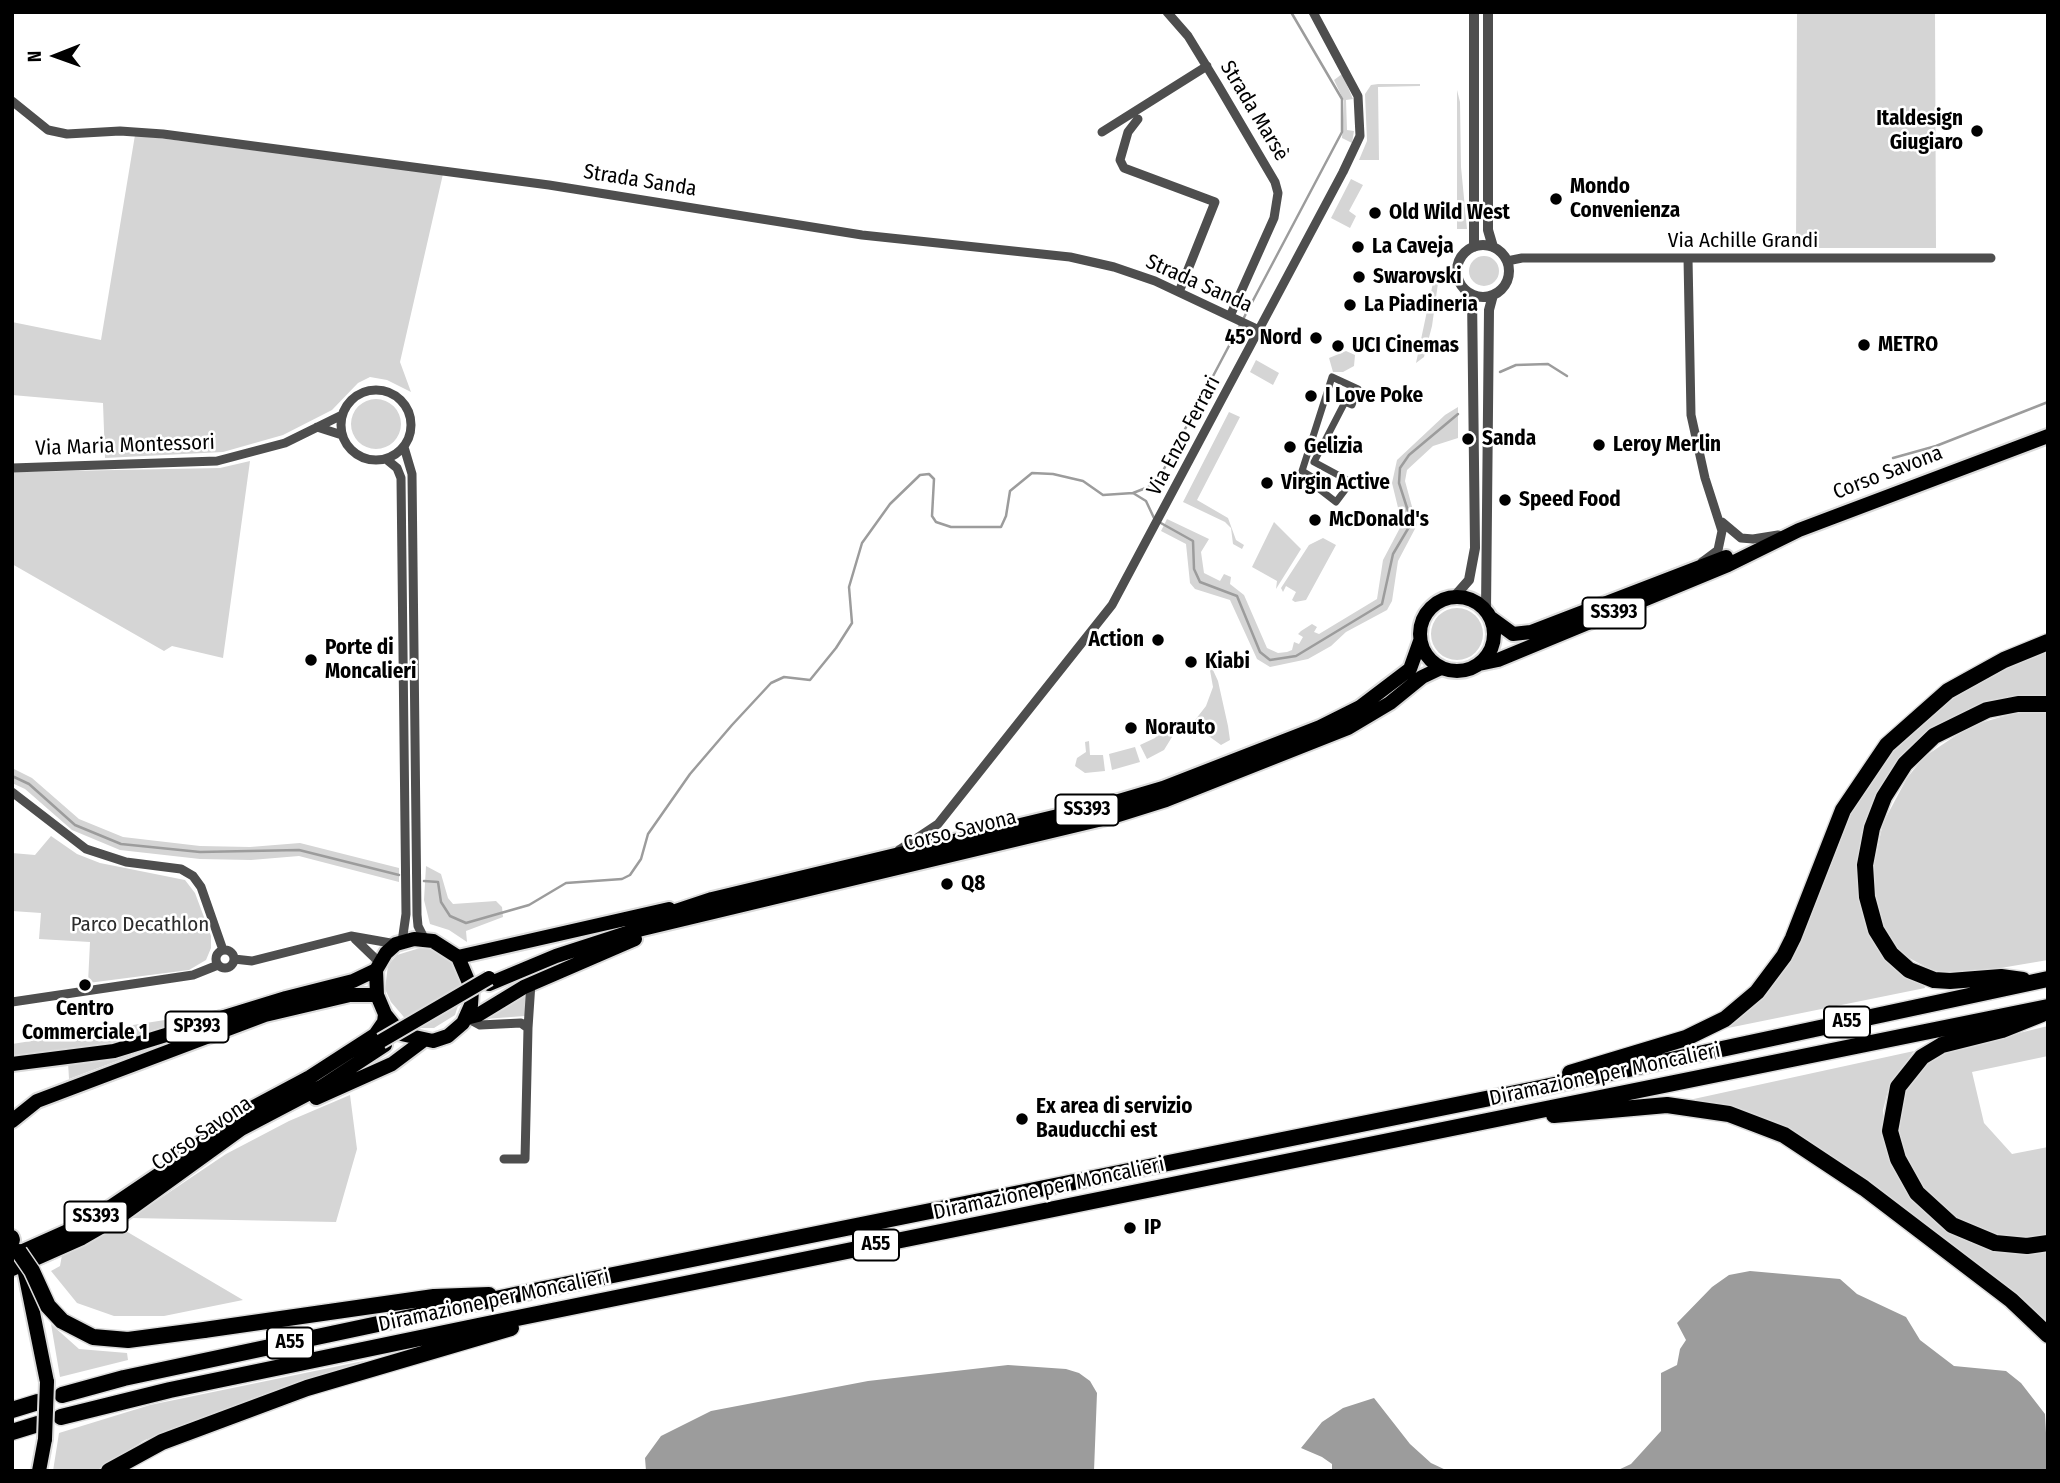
<!DOCTYPE html>
<html>
<head>
<meta charset="utf-8">
<style>
  body { margin:0 }
  #map { position:relative; width:2060px; height:1483px; overflow:hidden; background:#fff; font-family:"Fira Sans Condensed",sans-serif }
  canvas { display:block }
  .frame { position:absolute; inset:0; border:14px solid #000; pointer-events:none }
  .north { position:absolute; left:21px; top:21px; width:70px; height:70px; -webkit-text-stroke:5px #fff; paint-order:stroke; rotate:269deg; font-size:19px; font-weight:700; line-height:28px; text-align:center; color:#000 }
  .north::after { content:''; display:block; margin:auto; width:24px; height:32px; background:#000; clip-path:polygon(50% 0,100% 100%,50% 72%,0 100%) }
</style>
</head>
<body>
<div id="map">
<canvas width="2060" height="1483"></canvas>
<div class="frame"></div>
<div class="north">N</div>
</div>
<script>
const context = document.querySelector('canvas').getContext('2d');
context.lineJoin = 'round';
function fill(path, color) {
  context.fillStyle = color;
  context.fill(path, 'evenodd');
}
function poly(rows) {
  const path = new Path2D();
  for (const r of rows) {
    if (r.length === 3) {
      path.moveTo(r[0] + r[2], r[1]);
      path.arc(r[0], r[1], r[2], 0, 2 * Math.PI);
      continue;
    }
    path.moveTo(r[0], r[1]);
    for (let i = 2; i < r.length; i += 2) path.lineTo(r[i], r[i + 1]);
  }
  return path;
}
function stroke(path, color, width, dash) {
  context.strokeStyle = color;
  context.lineWidth = width;
  context.lineCap = dash ? 'butt' : 'round';
  context.setLineDash(dash || []);
  context.stroke(path);
}
function label(font, color, halo, rows, align = 'center') {
  context.font = font + ' "Fira Sans Condensed",sans-serif';
  context.lineWidth = 5;
  context.setLineDash([]);
  context.textBaseline = 'middle';
  context.strokeStyle = halo;
  context.fillStyle = color;
  for (const [text, x, y, turn = 0] of rows) {
    context.save();
    context.translate(x, y);
    context.rotate((+turn || 0) * Math.PI / 180);
    context.textAlign = isNaN(turn) ? turn : align;
    if (halo) context.strokeText(text, 0, 0);
    context.fillText(text, 0, 0);
    context.restore();
  }
}
fill(poly([
  [1797,12,1935,12,1936,248,1796,248],
  [1342,74,1353,99,1346,100,1347,130,1354,131,1352,143,1342,138,1344,101,1334,80],
  [1378,84,1420,84,1420,86,1378,87,1379,160,1359,160,1367,141,1365,94,1371,85],
  [1457,90,1460,102,1461,167,1467,229,1457,229],
  [135,135,443,174,400,362,411,392,387,380,370,377,358,383,332,410,283,435,223,452,105,458,103,403,12,395,12,322,101,340],
  [1351,179,1363,185,1349,211,1356,216,1350,228,1331,218],
  [1484,271,15],
  [1434,278,1438,283,1432,326,1424,357,1416,363],
  [1346,351,1355,355,1354,366,1343,372,1333,372,1329,358],
  [1256,360,1279,373,1273,385,1250,372],
  [376,424,25],
  [1458,407,1458,438,1433,446,1407,470,1405,481,1417,525,1398,561,1392,601,1387,610,1346,632,1331,646,1308,659,1270,667,1257,659,1230,600,1195,589,1190,583,1186,544,1161,531,1167,519,1209,539,1201,552,1204,573,1220,581,1224,574,1231,577,1230,584,1244,595,1267,648,1278,653,1287,652,1292,650,1294,642,1299,644,1303,637,1298,634,1301,631,1312,624,1317,627,1314,632,1319,634,1377,599,1383,560,1402,524,1392,483,1397,460,1445,415],
  [1229,412,1240,417,1197,500,1228,518,1236,540,1244,545,1242,549,1233,544,1231,528,1225,522,1183,502],
  [250,461,223,658,172,646,164,651,12,564,12,472,220,468],
  [1274,522,1301,549,1276,589,1277,581,1252,567],
  [1323,538,1336,545,1306,600,1295,602,1292,600,1296,592,1286,586,1283,592,1281,588,1309,545],
  [1457,634,26],
  [2048,651,2048,698,1958,717,1874,803,1866,922,1924,983,1925,988,1723,1029,1765,992,1790,961,1853,808,1894,749,1949,699,1987,676],
  [1208,659,1218,681,1228,726,1230,740,1221,745,1192,724,1206,706,1213,687],
  [2018,712,2048,712,2048,960,1959,975,1935,972,1900,953,1883,927,1876,908,1874,864,1883,823,1907,778,1924,757,1970,726],
  [1156,722,1167,726,1172,737,1164,750,1147,759,1140,745,1155,738,1160,732],
  [1089,741,1090,755,1103,755,1105,771,1085,773,1075,766,1077,758,1086,752,1085,742],
  [1135,747,1140,762,1112,770,1109,754],
  [12,768,32,778,79,819,123,837,200,846,250,847,300,843,399,868,399,882,299,856,251,860,200,859,120,850,72,830,25,789,12,783],
  [51,836,77,854,100,863,185,880,195,893,211,936,211,948,206,960,189,970,88,983,90,942,39,939,41,913,12,911,12,853,35,855],
  [426,866,441,874,448,898,453,904,496,901,502,907,503,917,466,931,467,942,449,930,430,924,424,900],
  [423,947,438,951,451,962,463,990,455,1015,434,1028,422,1028,409,1023,391,1002,385,989,388,965,397,955],
  [523,991,527,999,525,1016,484,1019],
  [230,1007,101,1046,12,1056,12,1044,184,1017],
  [2048,1026,2048,1056,1972,1072,1984,1123,2012,1154,2048,1147,2048,1235,2030,1239,1992,1235,1952,1216,1926,1193,1906,1162,1896,1129,1903,1092,1928,1062,1945,1051],
  [165,1043,69,1079,68,1062],
  [1914,1051,1889,1087,1883,1110,1884,1134,1898,1175,1907,1191,1952,1232,1966,1240,1999,1251,2025,1254,2048,1250,2048,1324,1820,1148,1757,1116,1689,1100],
  [350,1095,357,1149,336,1222,131,1218,226,1154,289,1121],
  [119,1227,243,1300,164,1316,114,1316,77,1303,51,1271,60,1266,62,1255],
  [51,1324,79,1349,127,1353,128,1360,60,1377],
  [368,1360,145,1440,96,1471,53,1471,59,1433,150,1405]
]), '#d5d5d5');
fill(poly([
  [1750,1271,1840,1279,1857,1294,1906,1317,1920,1340,1954,1366,2006,1371,2021,1383,2045,1414,2048,1471,1616,1471,1631,1464,1661,1431,1661,1373,1677,1365,1680,1349,1686,1340,1677,1323,1712,1287,1729,1275],
  [1008,1365,1066,1369,1079,1373,1090,1381,1097,1393,1094,1471,646,1471,645,1458,661,1436,711,1411,868,1381],
  [1374,1398,1410,1444,1431,1463,1448,1471,1332,1471,1332,1464,1322,1457,1301,1448,1322,1422,1343,1408]
]), '#9c9c9c');
stroke(poly([
  [1500,372,1516,365,1548,364,1567,376],
  [1893,458,1936,446,2048,402],
  [1133,493,1156,484,1342,132,1342,99,1291,12],
  [1159,522,1193,541,1194,569,1200,582,1237,596,1260,652,1270,660,1296,656,1382,604,1393,554,1409,527,1409,514,1399,483,1400,468,1409,455,1458,414],
  [12,776,29,784,75,825,121,844,200,852,299,850,399,875],
  [424,881,438,882,441,902,450,916,466,923,529,905,566,883,622,879,630,875,641,859,648,834,690,774,732,725,771,683,784,677,810,680,836,648,852,623,849,587,862,543,890,504,920,475,929,474,934,479,932,516,936,522,951,527,1001,527,1006,516,1010,491,1032,473,1053,474,1083,481,1103,495,1133,493,1146,501,1154,518]
]), '#9c9c9c', 2.5);
const primary = poly([
  [1457,634,37],
  [1491,618,1513,634,1531,632,1726,557],
  [1479,664,1498,660,1728,565,1799,530,2048,436],
  [661,916,712,899,1112,803,1163,788,1320,727,1360,707,1410,669,1420,641],
  [414,939,433,941,458,957,472,990,471,1005,463,1023,448,1036,433,1041,401,1034,385,1014,377,995,376,970,386,953,396,944,414,939],
  [458,957,669,909],
  [489,984,556,956,630,932,1115,816,1166,800,1348,728,1390,703,1422,677,1441,668],
  [466,1018,478,1015,524,987,635,939],
  [12,1064,114,1051,286,998,353,981,376,970],
  [316,1098,392,1064,424,1040],
  [12,1121,37,1101,265,1015,350,995,377,995],
  [182,1157,237,1116,310,1077,375,1035,384,1022,385,1014],
  [12,1237,13,1240],
  [12,1256,88,1222,183,1158],
  [12,1269,82,1238,122,1215,241,1129,321,1087,385,1045],
  [25,1273,47,1382],
  [39,1471,45,1439]
]);
const motorway = poly([
  [2023,980,2001,977,1950,981,1934,980,1909,970,1891,954,1876,930,1867,897,1865,865,1872,828,1884,797,1905,764,1934,736,1987,710,2018,704,2048,704],
  [2042,1014,2002,1030,1942,1045,1922,1057,1898,1087,1890,1131,1898,1159,1917,1193,1952,1225,1995,1243,2027,1246,2048,1243],
  [1570,1073,1686,1038,1725,1019,1757,992,1784,956,1793,938,1843,810,1887,745,1948,691,2004,660,2048,642],
  [1554,1115,1667,1105,1729,1114,1784,1135,1864,1188,2011,1300,2048,1335],
  [204,1330,434,1297,489,1295],
  [62,1395,124,1378,519,1294,1540,1088,2048,979],
  [12,1410,38,1402],
  [61,1417,170,1390,478,1326,2048,1007],
  [12,1432,38,1424],
  [109,1471,162,1442,307,1388,511,1328]
]);
stroke(primary, '#dbdbdb', 18);
stroke(motorway, '#dbdbdb', 19);
stroke(poly([
  [1332,377,1358,389,1352,405,1345,402,1314,462,1351,482,1336,502,1314,485,1317,480,1302,471,1332,377]
]), '#4e4e4e', 7);
stroke(poly([
  [1167,12,1188,36,1218,85,1275,182,1278,193,1274,218,1231,314],
  [12,101,48,130,67,134,120,131,163,134,549,185,862,235,1070,257,1114,267,1155,281,1259,330],
  [1138,119,1128,132,1120,160,1124,168,1215,202,1179,292],
  [1102,132,1207,66],
  [1688,258,1691,415,1705,478,1722,531,1718,550,1702,562],
  [1507,261,1522,258,1991,258],
  [376,425,35],
  [317,427,342,435],
  [404,447,412,474,417,915,418,926,425,940],
  [386,459,397,468,401,478,406,914,402,942],
  [12,468,217,461,285,443,342,415],
  [1722,522,1741,538,1753,539,1778,535],
  [12,792,86,849,126,862,181,869,193,876,201,887,223,950],
  [899,850,938,824,1112,605,1343,172,1360,136,1358,96,1313,12],
  [355,939,380,963],
  [225,959,9],
  [234,959,252,961,351,936,396,944],
  [12,1002,193,975,218,965],
  [467,1018,480,1025,521,1023,528,1028,525,1159,504,1159],
  [528,1028,531,983]
]), '#4e4e4e', 9);
stroke(poly([
  [1488,12,1488,230,1493,247],
  [1483,271,26],
  [1474,247,1474,12],
  [1454,597,1469,580,1475,548,1472,295],
  [1486,610,1489,310,1493,295]
]), '#4e4e4e', 10);
stroke(primary, '#000', 14);
stroke(motorway, '#000', 16);
const primaryBridge = poly([
  [381,1041,489,978],
  [45,1439,47,1382]
]);
const motorwayBridge = poly([
  [19,1252,32,1271,48,1306,62,1321,93,1337,128,1340,204,1330]
]);
stroke(primaryBridge, '#dbdbdb', 18, []);
stroke(motorwayBridge, '#dbdbdb', 19, []);
stroke(primaryBridge, '#000', 14);
stroke(motorwayBridge, '#000', 16);
for (const [x, y, r, color] of [
  [1977,131,7,"#000"],
  [1556,199,7,"#000"],
  [1375,213,7,"#000"],
  [1358,247,7,"#000"],
  [1359,277,7,"#000"],
  [1350,305,7,"#000"],
  [1316,338,7,"#000"],
  [1864,345,7,"#000"],
  [1338,346,7,"#000"],
  [1311,396,7,"#000"],
  [1468,439,7,"#000"],
  [1599,445,7,"#000"],
  [1290,447,7,"#000"],
  [1267,483,7,"#000"],
  [1505,500,7,"#000"],
  [1315,520,7,"#000"],
  [1158,640,7,"#000"],
  [311,660,7,"#000"],
  [1191,662,7,"#000"],
  [1131,728,7,"#000"],
  [947,884,7,"#000"],
  [85,985,7,"#000"],
  [1022,1119,7,"#000"],
  [1130,1228,7,"#000"]
]) {
  const dot = new Path2D();
  dot.arc(x, y, r, 0, 2 * Math.PI);
  context.fillStyle = color;
  context.fill(dot);
  stroke(dot, '#fff', 2.5);
}
for (const [x, y, w] of [
  [1614,613,63],
  [1087,810,63],
  [1847,1022,46],
  [197,1027,63],
  [96,1217,63],
  [876,1245,46],
  [290,1343,46]
]) {
  const box = new Path2D();
  box.roundRect(x - w / 2, y - 15.5, w, 31, 5);
  context.fillStyle = '#fff';
  context.fill(box);
  stroke(box, '#000', 2);
}
label('bold 19px', '#000', null, [
  ["SS393",1614,613],
  ["SS393",1087,810],
  ["A55",1847,1022],
  ["SP393",197,1027],
  ["SS393",96,1217],
  ["A55",876,1245],
  ["A55",290,1343]
]);
label('21px', '#000', '#fff', [
  ["Strada Marsè",1254,111,59],
  ["Strada Sanda",640,181,9],
  ["Via Achille Grandi",1743,241],
  ["Strada Sanda",1199,284,24],
  ["Via Enzo Ferrari",1184,436,-62],
  ["Via Maria Montessori",125,446,-2],
  ["Corso Savona",1888,473,-21],
  ["Corso Savona",960,831,-14],
  ["Diramazione per Moncalieri",1605,1075,-12],
  ["Corso Savona",202,1134,-34],
  ["Diramazione per Moncalieri",1049,1189,-12],
  ["Diramazione per Moncalieri",494,1301,-12]
]);
label('bold 21px', '#000', '#fff', [
  ["Italdesign",1963,119,"right"],
  ["Giugiaro",1963,143,"right"],
  ["Mondo",1570,187],
  ["Convenienza",1570,211],
  ["Old Wild West",1389,213],
  ["La Caveja",1372,247],
  ["Swarovski",1373,277],
  ["La Piadineria",1364,305],
  ["45° Nord",1302,338,"right"],
  ["METRO",1878,345],
  ["UCI Cinemas",1352,346],
  ["I Love Poke",1325,396],
  ["Sanda",1482,439],
  ["Leroy Merlin",1613,445],
  ["Gelizia",1304,447],
  ["Virgin Active",1281,483],
  ["Speed Food",1519,500],
  ["McDonald's",1329,520],
  ["Action",1144,640,"right"],
  ["Porte di",325,648],
  ["Moncalieri",325,672],
  ["Kiabi",1205,662],
  ["Norauto",1145,728],
  ["Q8",961,884],
  ["Centro",85,1009,"center"],
  ["Commerciale 1",85,1033,"center"],
  ["Ex area di servizio",1036,1107],
  ["Bauducchi est",1036,1131],
  ["IP",1144,1228]
], 'left');
label('21px', '#2c2c2c', '#fff', [
  ["Parco Decathlon",140,925]
]);
</script>
</body>
</html>
